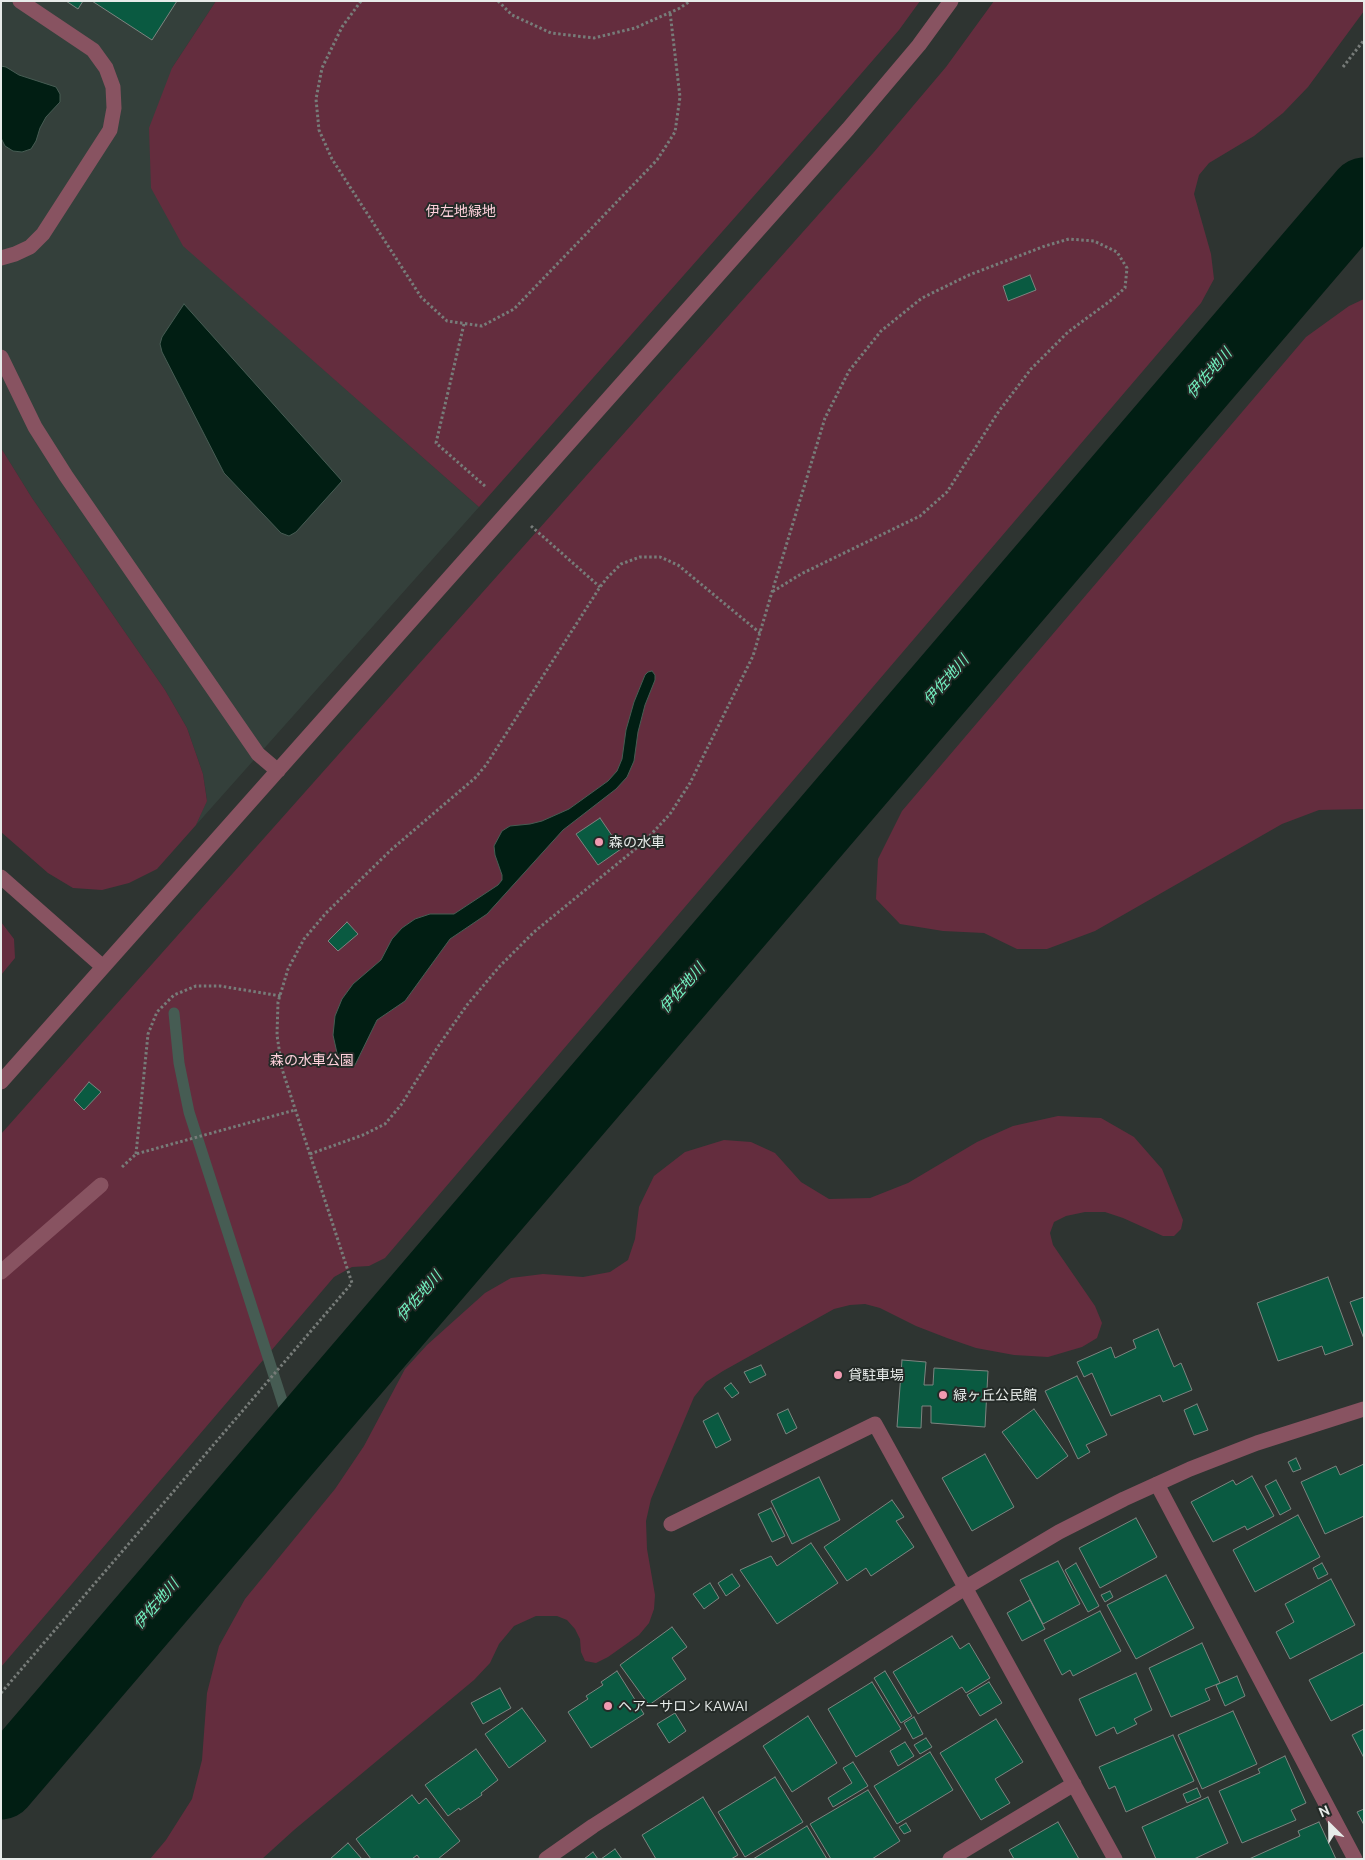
<!DOCTYPE html>
<html>
<head>
<meta charset="utf-8">
<style>
  body { margin:0 }
  #map { position:relative; width:1365px; height:1860px; overflow:hidden; background:#2e3431; font-family:Ubuntu,sans-serif }
  canvas { display:block }
  .frame { position:absolute; inset:0; border:2px solid #e7ebe9; pointer-events:none }
  .north { position:absolute; left:1305px; top:1800px; width:50px; height:50px; -webkit-text-stroke:4px #242a27; paint-order:stroke; rotate:337deg; font-size:14px; font-weight:700; line-height:20px; text-align:center; color:#e7ebe9 }
  .north::after { content:''; display:block; margin:auto; width:18px; height:22px; background:#e7ebe9; clip-path:polygon(50% 0,100% 100%,50% 72%,0 100%) }
</style>
</head>
<body>
<div id="map">
<canvas width="1365" height="1860"></canvas>
<div class="frame"></div>
<div class="north">N</div>
</div>
<script>
const context = document.querySelector('canvas').getContext('2d');
context.lineJoin = 'round';
function fill(path, color) {
  context.fillStyle = color;
  context.fill(path, 'evenodd');
}
function poly(rows) {
  const path = new Path2D();
  for (const r of rows) {
    path.moveTo(r[0], r[1]);
    for (let i = 2; i < r.length; i += 2) path.lineTo(r[i], r[i + 1]);
  }
  return path;
}
function stroke(path, color, width, dash) {
  context.strokeStyle = color;
  context.lineWidth = width;
  context.lineCap = dash ? 'butt' : 'round';
  context.setLineDash(dash || []);
  context.stroke(path);
}
function label(font, color, halo, rows, align = 'center') {
  context.font = font + ' Ubuntu,"Noto Sans JP",sans-serif';
  context.lineWidth = 4;
  context.setLineDash([]);
  context.textBaseline = 'middle';
  context.strokeStyle = halo;
  context.fillStyle = color;
  for (const [text, x, y, turn = 0] of rows) {
    context.save();
    context.translate(x, y);
    context.rotate((+turn || 0) * Math.PI / 180);
    context.textAlign = isNaN(turn) ? turn : align;
    if (halo) context.strokeText(text, 0, 0);
    context.fillText(text, 0, 0);
    context.restore();
  }
}
fill(poly([
  [1,1,216,1,172,68,184,246,479,507,196,825,207,800,203,774,187,728,165,690,32,498,1,448]
]), '#34403b');
fill(poly([
  [216,1,920,1,899,30,828,112,479,507,183,246,151,188,149,128,172,68],
  [994,1,1364,1,1364,11,1308,87,1283,113,1254,136,1209,163,1199,175,1194,194,1211,254,1214,279,1201,303,385,1258,369,1266,352,1267,334,1277,1,1667,1,1134,874,152,946,67],
  [1364,299,1364,809,1319,810,1282,824,1095,931,1047,949,1017,949,984,933,943,931,900,924,876,899,878,859,902,811,1306,337,1349,306],
  [1,448,32,498,165,690,187,728,203,774,207,801,196,825,157,869,129,883,102,890,73,888,48,873,1,832],
  [1,922,14,939,15,958,1,975],
  [1058,1116,1101,1118,1134,1137,1162,1169,1183,1220,1181,1229,1174,1236,1163,1236,1123,1218,1105,1212,1085,1212,1066,1216,1054,1222,1050,1233,1053,1245,1095,1306,1102,1323,1097,1338,1082,1347,1048,1357,1014,1355,976,1348,947,1338,916,1326,880,1308,865,1304,850,1305,834,1309,723,1371,706,1382,694,1397,651,1499,646,1521,647,1549,655,1595,654,1609,649,1623,639,1635,608,1657,596,1663,585,1661,581,1652,580,1639,575,1629,567,1620,557,1616,536,1616,514,1626,499,1644,490,1663,474,1680,294,1830,262,1859,150,1859,166,1840,192,1799,202,1760,207,1693,219,1646,245,1599,335,1489,364,1446,405,1369,427,1345,485,1293,511,1278,543,1274,583,1277,610,1272,628,1260,635,1239,639,1207,654,1176,685,1152,724,1140,751,1142,775,1153,801,1182,829,1199,870,1198,908,1183,977,1142,1013,1126]
]), '#642d3e');
const water = poly([
  [1,66,6,67,19,75,56,87,60,94,60,102,46,117,40,128,36,141,31,149,22,152,13,151,5,146,1,138,1,66],
  [184,304,342,481,296,532,289,536,281,533,224,473,162,352,160,344,162,337,184,304],
  [652,671,655,675,655,680,645,705,638,732,634,761,627,777,616,789,563,830,487,914,450,939,405,1001,377,1020,355,1065,349,1068,344,1065,337,1053,333,1035,335,1016,342,999,353,984,381,960,392,939,402,928,415,919,430,914,454,914,498,885,502,880,502,875,495,855,494,846,502,831,510,826,530,824,542,821,569,809,608,781,617,771,622,759,626,730,634,702,645,675,648,672,652,671]
]);
fill(water, '#011e13');
stroke(water, '#465c53', 1);
stroke(poly([
  [174,1013,179,1063,189,1112,295,1441]
]), '#465c53', 11);
stroke(poly([
  [1,1785,1364,192]
]), '#011e13', 69);
const building = poly([
  [66,1,83,1,78,9,66,1],
  [92,1,177,1,152,40,92,1],
  [1030,275,1036,290,1008,301,1003,286,1030,275],
  [600,818,621,849,598,865,576,834,600,818],
  [347,922,358,934,338,951,328,941,347,922],
  [89,1082,101,1092,84,1110,74,1100,89,1082],
  [1328,1277,1353,1345,1325,1355,1322,1346,1278,1361,1257,1303,1328,1277],
  [1364,1297,1364,1339,1350,1302,1364,1297],
  [1158,1329,1174,1367,1181,1363,1192,1390,1163,1402,1160,1395,1111,1416,1092,1373,1084,1377,1077,1362,1111,1347,1115,1358,1136,1348,1133,1340,1158,1329],
  [902,1360,926,1362,924,1385,933,1385,934,1368,988,1371,985,1427,931,1423,931,1406,922,1406,921,1428,897,1427,902,1360],
  [761,1365,766,1375,750,1383,744,1372,761,1365],
  [1077,1376,1107,1435,1086,1445,1090,1452,1078,1459,1045,1391,1077,1376],
  [731,1383,739,1393,732,1398,724,1388,731,1383],
  [1197,1404,1208,1430,1194,1435,1184,1410,1197,1404],
  [788,1409,797,1428,786,1434,777,1414,788,1409],
  [1034,1409,1068,1456,1037,1479,1002,1432,1034,1409],
  [718,1413,731,1440,716,1448,703,1421,718,1413],
  [985,1454,1014,1507,972,1531,942,1478,985,1454],
  [1296,1458,1301,1469,1293,1472,1288,1462,1296,1458],
  [1364,1464,1364,1516,1325,1534,1301,1482,1336,1466,1340,1475,1364,1464],
  [1252,1476,1274,1516,1247,1530,1245,1526,1213,1542,1191,1502,1233,1480,1236,1485,1252,1476],
  [819,1477,840,1520,792,1544,771,1501,819,1477],
  [1276,1480,1291,1509,1280,1515,1265,1486,1276,1480],
  [892,1500,904,1517,896,1521,914,1547,871,1576,866,1568,847,1581,824,1547,892,1500],
  [771,1508,785,1536,772,1542,758,1514,771,1508],
  [1298,1515,1320,1557,1255,1592,1233,1550,1298,1515],
  [1136,1518,1157,1557,1100,1588,1079,1548,1136,1518],
  [811,1543,838,1583,777,1624,740,1570,771,1556,777,1566,811,1543],
  [1058,1561,1080,1604,1043,1624,1020,1580,1058,1561],
  [1076,1563,1099,1606,1088,1612,1065,1570,1076,1563],
  [1322,1563,1328,1574,1318,1579,1313,1568,1322,1563],
  [732,1574,740,1586,726,1596,718,1583,732,1574],
  [1166,1575,1194,1628,1136,1659,1107,1605,1166,1575],
  [1331,1579,1355,1625,1290,1659,1276,1632,1294,1622,1285,1604,1331,1579],
  [710,1583,719,1598,704,1609,693,1594,710,1583],
  [1110,1591,1113,1597,1105,1602,1101,1595,1110,1591],
  [1030,1600,1045,1629,1022,1641,1007,1613,1030,1600],
  [1100,1611,1121,1651,1073,1676,1070,1670,1062,1675,1044,1640,1100,1611],
  [672,1627,687,1647,672,1658,686,1679,649,1705,620,1665,672,1627],
  [952,1636,960,1649,969,1643,990,1678,966,1693,962,1687,918,1714,893,1672,952,1636],
  [1202,1643,1220,1683,1205,1689,1210,1700,1171,1717,1149,1668,1202,1643],
  [1364,1652,1364,1704,1331,1721,1309,1680,1364,1652],
  [617,1671,644,1714,591,1748,568,1712,588,1699,586,1696,603,1685,601,1682,617,1671],
  [885,1671,912,1716,901,1723,874,1678,885,1671],
  [1136,1673,1152,1710,1134,1719,1137,1724,1117,1734,1114,1727,1096,1736,1079,1699,1136,1673],
  [1237,1676,1245,1696,1225,1706,1216,1685,1237,1676],
  [872,1682,901,1729,856,1757,828,1709,872,1682],
  [989,1682,1002,1703,980,1716,967,1695,989,1682],
  [500,1688,511,1708,483,1724,471,1703,500,1688],
  [522,1708,546,1741,509,1768,485,1734,522,1708],
  [1233,1711,1257,1764,1202,1789,1178,1735,1233,1711],
  [675,1713,686,1731,669,1743,657,1724,675,1713],
  [808,1716,837,1763,792,1792,763,1746,808,1716],
  [914,1717,923,1734,913,1739,904,1723,914,1717],
  [996,1719,1023,1762,995,1779,1010,1803,981,1820,940,1753,996,1719],
  [1364,1729,1364,1758,1352,1735,1364,1729],
  [1173,1735,1194,1781,1126,1812,1115,1786,1109,1789,1099,1767,1173,1735],
  [926,1738,932,1747,920,1754,914,1745,926,1738],
  [905,1742,914,1756,898,1766,890,1751,905,1742],
  [476,1749,498,1780,481,1793,482,1795,460,1810,459,1808,448,1816,425,1785,476,1749],
  [930,1752,953,1790,897,1824,874,1786,930,1752],
  [1285,1756,1306,1803,1291,1810,1296,1820,1242,1843,1219,1791,1260,1773,1258,1769,1285,1756],
  [853,1762,868,1786,833,1807,828,1798,852,1783,843,1768,853,1762],
  [775,1777,803,1822,745,1857,718,1812,775,1777],
  [1197,1788,1201,1797,1187,1803,1183,1794,1197,1788],
  [868,1790,900,1841,872,1859,831,1859,810,1824,868,1790],
  [412,1795,419,1804,426,1798,460,1841,438,1859,420,1859,417,1855,412,1859,371,1859,356,1839,412,1795],
  [703,1797,738,1855,731,1859,656,1859,642,1835,703,1797],
  [1208,1797,1228,1843,1194,1859,1156,1859,1142,1827,1208,1797],
  [1364,1809,1364,1825,1357,1812,1364,1809],
  [1058,1822,1079,1859,1014,1859,1009,1850,1058,1822],
  [1319,1822,1336,1859,1249,1859,1300,1836,1298,1831,1319,1822],
  [906,1823,911,1831,904,1834,899,1827,906,1823],
  [807,1826,827,1859,753,1859,807,1826],
  [348,1843,362,1859,330,1859,348,1843],
  [615,1849,622,1859,601,1859,615,1849],
  [593,1852,598,1859,584,1859,593,1852]
]);
fill(building, '#0a5a41');
stroke(building, '#7d8480', 1);
stroke(poly([
  [361,1,342,27,322,68,316,99,319,130,332,159,421,297,447,321,482,326,514,309,657,160,675,132,680,97,670,12],
  [498,1,512,15,551,33,594,38,635,28,680,8,690,1],
  [1343,67,1364,40],
  [464,324,436,443,486,487],
  [531,526,600,587],
  [136,1154,148,1034,157,1012,174,995,196,986,220,986,281,996],
  [310,1154,363,1135,385,1124,401,1105,439,1045,467,1005,499,967,534,932,644,842,670,814,690,783,753,656,772,592,825,418,849,371,881,331,922,298,969,275,1045,246,1069,239,1094,241,1117,252,1127,268,1125,288,1110,301,1068,332,1031,369,999,411,947,492,920,516,801,574,772,592],
  [122,1167,136,1154,295,1110],
  [1,1693,352,1283,282,1069,277,1035,278,1002,288,969,304,939,326,913,392,849,475,778,486,765,600,587,607,578,621,564,640,557,660,557,678,565,760,633]
]), '#777c79', 3, [2.5, 2.5]);
stroke(poly([
  [1,258,15,254,30,247,43,234,110,130,114,108,113,87,106,68,93,50,20,1],
  [1,357,35,427,66,476,258,754,278,771],
  [1,877,103,967],
  [1,1082,848,129,919,45,951,1],
  [1,1272,101,1185],
  [1157,1484,1355,1859],
  [671,1524,875,1424,1115,1859],
  [546,1859,593,1826,965,1588,1059,1532,1124,1499,1190,1469,1257,1443,1364,1409],
  [950,1859,1074,1784]
]), '#885361', 15);
for (const [x, y, r, color] of [
  [599,842,5,"#f19ab1"],
  [838,1375,5,"#f19ab1"],
  [943,1395,5,"#f19ab1"],
  [608,1706,5,"#f19ab1"]
]) {
  const dot = new Path2D();
  dot.arc(x, y, r, 0, 2 * Math.PI);
  context.fillStyle = color;
  context.fill(dot);
  stroke(dot, '#242a27', 2);
}
label('14px', '#fed0db', '#242a27', [
  ["伊左地緑地",461,211],
  ["森の水車公園",312,1060]
]);
label('14px', '#e7ebe9', '#242a27', [
  ["森の水車",609,842],
  ["貸駐車場",848,1375],
  ["緑ヶ丘公民館",953,1395],
  ["ヘアーサロン KAWAI",618,1706]
], 'left');
label('italic 15px', '#73f2c1', '#242a27', [
  ["伊佐地川",1209,373,-49],
  ["伊佐地川",946,680,-49],
  ["伊佐地川",682,988,-49],
  ["伊佐地川",419,1296,-49],
  ["伊佐地川",156,1604,-49]
]);
</script>
</body>
</html>
